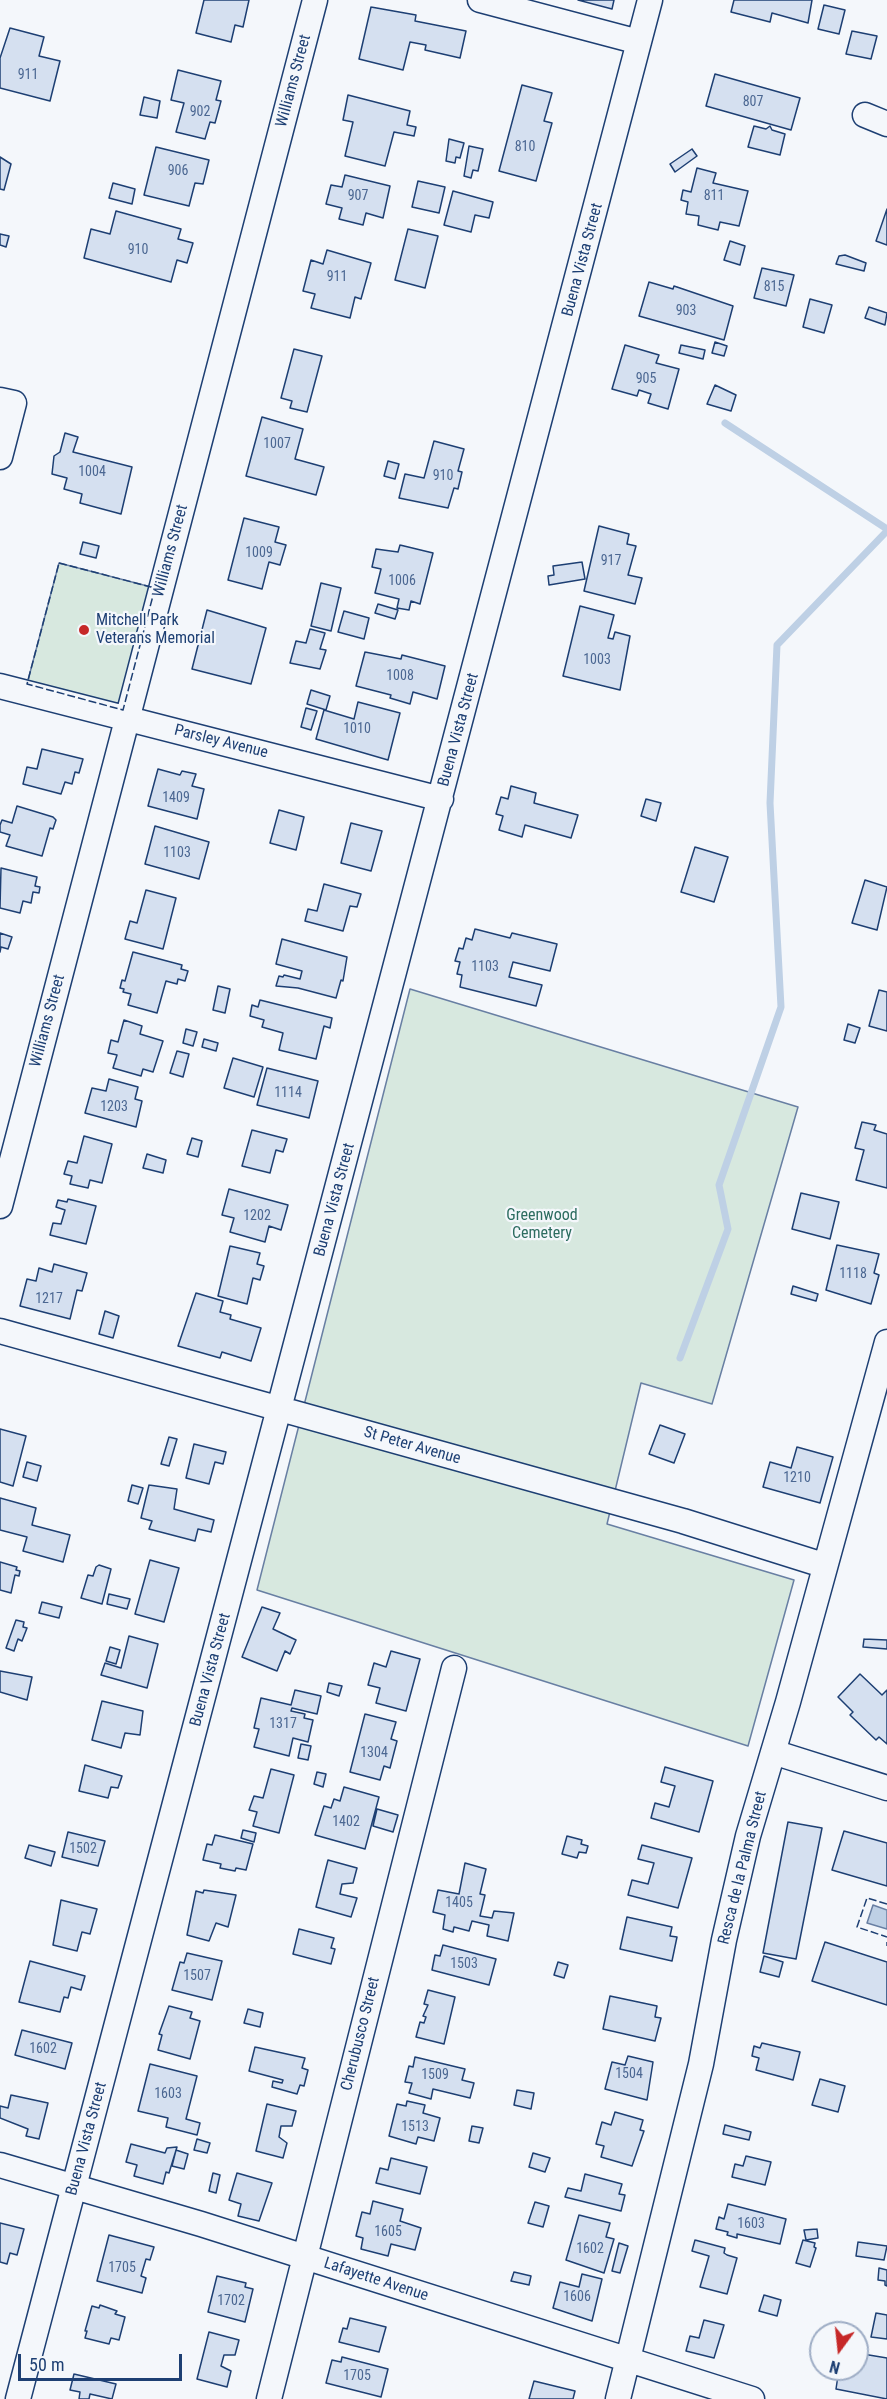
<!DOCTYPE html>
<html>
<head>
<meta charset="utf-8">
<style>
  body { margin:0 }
  #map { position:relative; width:887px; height:2399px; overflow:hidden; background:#f4f7fb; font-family:"Roboto Condensed",sans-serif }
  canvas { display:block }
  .north { position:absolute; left:809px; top:2321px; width:60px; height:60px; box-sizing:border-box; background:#f4f7fb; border:2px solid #9eadc5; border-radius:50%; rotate:195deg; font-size:16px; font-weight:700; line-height:24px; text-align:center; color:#1d3f73 }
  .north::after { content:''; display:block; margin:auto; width:21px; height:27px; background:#c62828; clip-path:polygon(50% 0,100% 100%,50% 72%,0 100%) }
  .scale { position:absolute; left:18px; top:2354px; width:164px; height:27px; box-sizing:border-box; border:3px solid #1d3f73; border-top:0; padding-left:8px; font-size:18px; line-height:21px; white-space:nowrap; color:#1d3f73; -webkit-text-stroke:4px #f4f7fb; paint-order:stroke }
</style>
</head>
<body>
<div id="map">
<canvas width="887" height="2399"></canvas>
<div class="north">N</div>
<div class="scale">50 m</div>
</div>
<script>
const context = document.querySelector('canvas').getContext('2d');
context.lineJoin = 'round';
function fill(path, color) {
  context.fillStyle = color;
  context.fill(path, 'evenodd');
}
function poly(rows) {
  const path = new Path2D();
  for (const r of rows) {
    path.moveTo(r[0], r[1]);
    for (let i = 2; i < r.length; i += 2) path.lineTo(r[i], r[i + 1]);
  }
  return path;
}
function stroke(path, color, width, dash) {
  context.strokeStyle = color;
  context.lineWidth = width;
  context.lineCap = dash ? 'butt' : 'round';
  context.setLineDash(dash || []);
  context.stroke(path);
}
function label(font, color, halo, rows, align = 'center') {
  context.font = font + ' "Roboto Condensed",sans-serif';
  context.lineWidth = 4.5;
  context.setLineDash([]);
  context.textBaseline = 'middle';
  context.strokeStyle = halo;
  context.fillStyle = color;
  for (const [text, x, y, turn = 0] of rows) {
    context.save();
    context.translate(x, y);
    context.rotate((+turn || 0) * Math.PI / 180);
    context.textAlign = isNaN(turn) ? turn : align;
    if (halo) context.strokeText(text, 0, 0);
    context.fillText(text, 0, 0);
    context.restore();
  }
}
const green = poly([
  [59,563,155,588,123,710,27,684,59,563],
  [410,989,798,1107,712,1404,641,1383,607,1524,794,1580,748,1746,257,1590,410,989]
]);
fill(green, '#d7e8df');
stroke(green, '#687fa3', 1.5);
const water = poly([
  [873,1905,887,1910,887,1929,867,1923,873,1905]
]);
fill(water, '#bed0e5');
stroke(water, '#687fa3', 1.5);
stroke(poly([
  [725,423,887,529],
  [680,1358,728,1229,719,1185,781,1007,770,803,777,645,887,531]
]), '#bed0e5', 7);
const building = poly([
  [204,0,249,0,243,27,235,25,231,42,196,33,204,0],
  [578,0,614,0,612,9,578,0],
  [734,0,812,0,808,23,772,13,770,22,731,12,734,0],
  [824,5,845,10,839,34,818,29,824,5],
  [371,7,416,15,415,21,466,31,460,58,425,50,426,45,410,42,403,70,359,59,371,7],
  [10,28,44,37,39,56,60,61,50,101,0,88,0,58,10,28],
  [852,31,877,36,871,59,846,54,852,31],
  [178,70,221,81,216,100,221,101,215,123,210,122,205,139,176,132,184,103,171,100,178,70],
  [715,74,800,98,791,130,706,106,715,74],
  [522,85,552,93,544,121,552,123,536,181,499,171,522,85],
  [348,95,410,111,407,125,416,127,414,136,394,132,385,166,345,156,353,122,343,120,348,95],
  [144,97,160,101,157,118,140,115,144,97],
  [754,126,766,129,770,126,772,130,785,134,780,155,748,147,754,126],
  [449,139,464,143,460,158,456,157,455,163,446,161,449,139],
  [469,146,483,149,478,171,473,170,471,178,464,176,469,146],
  [156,147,209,160,203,184,195,183,189,206,144,195,156,147],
  [692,149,697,156,675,172,670,164,692,149],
  [0,157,11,164,4,190,0,189,0,157],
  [697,168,716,173,713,183,748,191,739,226,720,222,718,230,698,225,699,216,686,214,688,202,681,200,683,190,691,192,697,168],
  [345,175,390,186,383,218,366,213,363,225,339,219,342,208,326,204,331,185,342,187,345,175],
  [418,181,445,187,439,213,412,207,418,181],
  [113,183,135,189,132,204,109,198,113,183],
  [453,191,493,202,489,218,475,215,471,232,444,225,453,191],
  [887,209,887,245,876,241,887,209],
  [116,211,181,229,178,239,193,243,187,263,177,260,171,282,84,258,91,229,110,234,116,211],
  [408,229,438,236,425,288,395,280,408,229],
  [0,234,9,236,6,247,0,245,0,234],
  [730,241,745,246,740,265,724,260,730,241],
  [327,250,371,263,361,299,355,297,350,318,311,308,315,294,303,291,311,260,323,264,327,250],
  [845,255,866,263,864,271,836,264,839,256,845,255],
  [762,268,794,275,786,306,754,298,762,268],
  [649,282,673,289,674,286,733,306,724,340,639,316,649,282],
  [810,299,832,305,824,333,803,327,810,299],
  [869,307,887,313,885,325,865,318,869,307],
  [715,342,727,346,724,356,712,353,715,342],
  [625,345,659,355,656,363,679,369,668,409,648,403,651,394,639,390,637,396,612,389,625,345],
  [681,345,705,350,703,359,679,353,681,345],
  [294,349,322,356,307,412,290,408,292,401,281,398,294,349],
  [715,385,736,395,731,411,707,404,715,385],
  [262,417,303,429,295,459,324,467,316,495,246,476,262,417],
  [65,433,78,437,73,452,132,467,121,514,80,503,82,494,64,489,67,478,52,474,54,456,60,452,65,433],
  [434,441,464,449,458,471,462,472,458,489,454,488,448,508,399,498,405,474,424,478,434,441],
  [388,461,399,464,395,479,384,476,388,461],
  [244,518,279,527,275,542,286,545,280,565,269,562,262,589,228,580,244,518],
  [599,526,629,534,627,544,636,546,628,575,642,578,635,604,584,591,599,526],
  [83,542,99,546,96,558,80,554,83,542],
  [400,545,433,553,420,604,411,601,409,610,397,608,399,599,375,593,381,569,372,567,376,549,398,552,400,545],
  [582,562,585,579,549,585,548,576,554,575,553,566,582,562],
  [321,583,341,588,331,631,311,626,321,583],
  [378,604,398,610,395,619,375,613,378,604],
  [580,606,614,615,608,638,613,639,615,632,630,636,620,690,563,676,580,606],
  [207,610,266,628,251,684,192,669,207,610],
  [344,611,369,618,364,639,338,632,344,611],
  [310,629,325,633,320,649,326,650,320,669,290,663,296,641,306,643,310,629],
  [365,652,401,659,402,655,445,666,437,699,413,692,410,704,390,698,391,695,356,686,365,652],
  [311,690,330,696,326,710,307,704,311,690],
  [358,702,400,713,388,760,316,739,324,710,354,719,358,702],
  [306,708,317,711,311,730,301,727,306,708],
  [42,749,83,759,79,773,75,772,72,784,65,782,61,794,23,784,27,767,37,769,42,749],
  [158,769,180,775,182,771,196,774,192,786,204,789,197,819,148,806,158,769],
  [511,786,536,793,534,803,578,815,571,838,525,825,522,837,499,830,503,816,496,814,501,797,508,799,511,786],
  [646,799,661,803,656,821,641,816,646,799],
  [17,806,53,817,56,820,53,829,50,828,42,856,6,846,10,835,0,832,0,825,2,820,12,823,17,806],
  [279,810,304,817,296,850,270,843,279,810],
  [351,823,382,831,371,871,341,863,351,823],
  [155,826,209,842,199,879,145,864,155,826],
  [695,847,728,857,714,902,681,892,695,847],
  [1,868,37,877,35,886,40,887,39,893,33,892,31,903,23,901,20,913,0,908,1,868],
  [865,880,887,887,877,930,852,923,865,880],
  [324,884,361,894,357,907,350,906,343,931,305,921,308,909,317,911,324,884],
  [146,890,176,898,163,949,125,939,130,921,137,923,146,890],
  [475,929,510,938,512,933,557,944,550,971,513,962,509,977,542,985,536,1006,460,987,462,975,457,974,460,962,455,961,459,948,463,949,466,938,472,940,475,929],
  [0,933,12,937,8,949,1,947,0,952,0,933],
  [282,939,347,957,343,981,341,980,336,998,298,988,276,986,279,976,283,977,284,975,300,979,302,971,276,964,282,939],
  [133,952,182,965,181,969,188,971,185,981,178,979,177,984,166,981,157,1013,128,1005,131,994,123,992,124,989,120,988,122,980,125,981,133,952],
  [218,986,230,989,225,1013,213,1010,218,986],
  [879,990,887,992,887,1031,869,1026,879,990],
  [260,1000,332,1018,330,1028,324,1026,316,1059,279,1050,283,1033,262,1027,264,1020,250,1016,252,1005,258,1007,260,1000],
  [124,1020,142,1026,140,1034,163,1041,153,1072,143,1069,141,1076,113,1068,117,1055,108,1053,111,1040,118,1042,124,1020],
  [848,1024,860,1028,855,1043,844,1040,848,1024],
  [186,1029,197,1032,193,1046,183,1043,186,1029],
  [204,1039,218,1043,216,1051,202,1047,204,1039],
  [177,1051,189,1054,183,1077,170,1073,177,1051],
  [233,1058,263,1067,254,1097,224,1088,233,1058],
  [267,1068,318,1081,309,1118,257,1105,267,1068],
  [109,1079,138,1087,135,1099,142,1101,136,1127,85,1113,92,1088,106,1091,109,1079],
  [862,1122,876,1125,874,1130,887,1134,887,1188,856,1180,864,1150,855,1148,862,1122],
  [252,1130,287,1139,283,1152,276,1150,270,1173,242,1166,252,1130],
  [84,1136,112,1144,102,1183,90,1180,88,1188,70,1184,72,1176,64,1174,68,1161,77,1163,84,1136],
  [192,1138,202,1141,198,1157,187,1154,192,1138],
  [147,1154,166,1160,163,1173,143,1168,147,1154],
  [229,1189,288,1205,281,1230,269,1226,265,1242,230,1232,234,1218,222,1215,229,1189],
  [801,1193,839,1202,830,1239,792,1229,801,1193],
  [68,1199,96,1206,86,1244,50,1235,53,1223,61,1224,65,1210,56,1207,58,1200,67,1202,68,1199],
  [837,1245,879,1254,874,1273,879,1275,871,1304,826,1290,837,1245],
  [230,1246,260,1253,257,1264,264,1266,260,1280,253,1278,247,1304,218,1296,230,1246],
  [54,1264,87,1273,82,1291,77,1290,70,1319,20,1306,27,1279,36,1281,39,1268,52,1272,54,1264],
  [793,1286,818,1294,816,1301,791,1294,793,1286],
  [196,1293,223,1301,220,1312,231,1315,230,1319,261,1328,251,1361,222,1352,220,1358,178,1346,196,1293],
  [105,1311,119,1316,113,1338,99,1334,105,1311],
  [660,1425,685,1434,674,1463,649,1454,660,1425],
  [0,1429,26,1436,13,1486,0,1482,0,1429],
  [169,1437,177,1439,169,1466,161,1464,169,1437],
  [194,1444,226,1452,223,1464,215,1462,209,1484,186,1478,194,1444],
  [797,1447,833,1457,820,1503,763,1487,770,1462,791,1468,797,1447],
  [27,1462,41,1466,37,1481,23,1477,27,1462],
  [132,1485,143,1488,138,1504,128,1501,132,1485],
  [149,1485,177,1489,174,1509,214,1520,211,1532,198,1529,195,1541,149,1529,152,1521,141,1518,149,1485],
  [0,1498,36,1508,32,1525,70,1535,63,1562,23,1551,27,1537,0,1530,0,1498],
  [150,1560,179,1568,164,1622,135,1614,150,1560],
  [0,1562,17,1567,16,1570,20,1571,19,1576,15,1575,11,1593,0,1590,0,1562],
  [99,1565,111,1569,102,1604,81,1598,88,1575,93,1576,96,1567,99,1565],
  [109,1594,130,1599,127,1609,107,1604,109,1594],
  [42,1602,62,1607,59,1618,39,1613,42,1602],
  [262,1607,280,1613,273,1629,296,1640,290,1654,285,1651,277,1671,242,1657,262,1607],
  [16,1620,24,1622,23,1627,27,1628,22,1641,18,1639,14,1651,6,1648,16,1620],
  [129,1636,158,1644,147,1688,101,1675,105,1663,121,1668,129,1636],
  [864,1639,887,1640,887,1649,863,1647,864,1639],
  [110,1647,120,1650,116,1664,106,1661,110,1647],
  [391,1651,420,1659,406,1711,376,1703,380,1688,368,1685,374,1663,386,1667,391,1651],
  [0,1671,32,1677,27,1700,0,1692,0,1671],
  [860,1674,882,1695,887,1690,887,1744,879,1737,876,1740,850,1715,853,1712,838,1697,860,1674],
  [329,1683,342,1686,339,1696,327,1692,329,1683],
  [295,1690,321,1696,317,1714,292,1708,291,1711,305,1714,304,1718,313,1720,308,1742,293,1738,289,1756,254,1747,259,1729,254,1728,261,1698,291,1705,295,1690],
  [102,1701,143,1711,140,1735,125,1733,121,1748,92,1740,102,1701],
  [365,1714,396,1722,391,1739,397,1741,390,1768,384,1766,380,1780,350,1772,365,1714],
  [301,1744,311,1746,308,1760,298,1758,301,1744],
  [85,1765,122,1776,118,1788,111,1787,108,1798,79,1791,85,1765],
  [665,1767,713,1781,699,1832,651,1818,655,1803,669,1807,675,1786,661,1782,665,1767],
  [271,1769,294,1775,279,1833,253,1826,257,1812,249,1810,254,1796,263,1798,271,1769],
  [317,1772,326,1774,323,1787,314,1784,317,1772],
  [344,1787,379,1797,365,1849,315,1835,324,1806,331,1808,334,1799,340,1801,344,1787],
  [377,1809,398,1815,393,1832,373,1826,377,1809],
  [788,1822,822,1828,796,1959,763,1953,788,1822],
  [243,1830,256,1833,254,1842,241,1838,243,1830],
  [844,1831,887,1843,887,1886,832,1870,844,1831],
  [68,1832,105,1841,98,1866,62,1857,68,1832],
  [215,1835,253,1844,246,1870,236,1868,235,1871,220,1868,221,1864,203,1860,207,1844,212,1845,215,1835],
  [567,1836,582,1840,581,1844,588,1846,586,1853,579,1852,577,1858,562,1854,567,1836],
  [29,1845,55,1852,51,1866,25,1858,29,1845],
  [642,1845,692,1858,678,1908,628,1895,632,1880,648,1884,654,1863,638,1859,642,1845],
  [328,1860,357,1868,353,1883,342,1884,340,1894,357,1898,351,1917,316,1907,328,1860],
  [465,1863,486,1869,480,1894,485,1895,480,1916,492,1918,494,1911,514,1913,508,1941,487,1936,489,1925,472,1921,469,1931,454,1927,453,1932,443,1929,445,1915,433,1912,438,1890,459,1894,465,1863],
  [204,1890,236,1895,228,1927,216,1923,209,1941,187,1935,196,1891,203,1893,204,1890],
  [61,1900,97,1909,90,1934,82,1932,77,1951,53,1945,61,1900],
  [627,1917,672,1927,670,1936,677,1937,672,1961,620,1949,627,1917],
  [299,1929,334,1938,331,1948,335,1949,331,1964,293,1954,299,1929],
  [825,1942,887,1962,887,2005,812,1981,825,1942],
  [443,1945,496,1959,489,1985,432,1970,435,1955,440,1956,443,1945],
  [187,1953,222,1961,212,2000,172,1990,180,1962,184,1963,187,1953],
  [764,1956,783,1962,779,1977,760,1972,764,1956],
  [30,1961,85,1976,81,1990,71,1987,68,1998,64,1997,60,2012,19,2002,30,1961],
  [558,1962,568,1965,564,1978,554,1975,558,1962],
  [428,1990,455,1997,444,2044,416,2037,420,2022,424,2023,426,2017,423,2016,428,2005,424,2004,428,1990],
  [610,1996,657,2006,655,2017,661,2018,655,2041,603,2029,610,1996],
  [169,2006,192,2012,190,2018,200,2021,190,2059,158,2050,162,2035,159,2034,169,2006],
  [248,2009,263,2013,260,2027,244,2023,248,2009],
  [22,2030,72,2043,65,2069,15,2055,22,2030],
  [762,2043,800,2052,793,2080,756,2070,759,2058,752,2056,754,2046,760,2048,762,2043],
  [255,2047,305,2058,302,2068,308,2070,304,2086,300,2085,297,2094,272,2087,273,2081,282,2083,283,2080,249,2071,255,2047],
  [628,2056,653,2062,647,2100,605,2089,612,2062,625,2065,628,2056],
  [415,2057,465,2069,462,2080,474,2083,470,2098,433,2089,431,2099,409,2093,412,2083,405,2082,409,2066,413,2067,415,2057],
  [150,2064,197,2076,186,2119,200,2123,197,2135,166,2127,168,2118,138,2111,150,2064],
  [820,2079,845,2086,838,2112,812,2105,820,2079],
  [517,2090,534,2093,531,2109,514,2105,517,2090],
  [11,2095,48,2103,39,2139,26,2136,28,2129,0,2118,0,2106,8,2108,11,2095],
  [407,2101,425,2105,423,2113,440,2118,434,2141,418,2137,416,2144,389,2136,397,2104,406,2106,407,2101],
  [267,2104,296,2111,292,2126,281,2126,279,2137,287,2143,283,2158,256,2151,267,2104],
  [615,2112,643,2120,640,2130,644,2131,632,2166,601,2157,604,2146,596,2144,602,2122,611,2125,615,2112],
  [725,2125,751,2132,749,2140,723,2134,725,2125],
  [472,2126,483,2128,479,2143,469,2141,472,2126],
  [197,2139,210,2143,207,2153,194,2150,197,2139],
  [131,2144,165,2153,167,2148,177,2147,169,2173,166,2172,163,2184,134,2176,137,2165,126,2162,131,2144],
  [176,2150,188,2154,184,2169,172,2166,176,2150],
  [533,2153,550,2158,545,2172,529,2167,533,2153],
  [746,2156,771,2162,765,2185,732,2177,735,2164,743,2166,746,2156],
  [391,2158,427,2167,420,2194,376,2183,380,2168,388,2170,391,2158],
  [213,2173,220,2175,216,2193,209,2191,213,2173],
  [237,2173,272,2183,259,2221,238,2216,241,2204,229,2200,237,2173],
  [585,2174,622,2184,619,2194,625,2195,621,2211,565,2197,568,2188,581,2191,585,2174],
  [373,2201,403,2209,400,2221,421,2228,415,2250,391,2244,388,2256,361,2249,363,2238,356,2236,362,2212,370,2214,373,2201],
  [535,2202,549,2206,543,2227,528,2223,535,2202],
  [728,2204,786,2219,780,2244,737,2234,737,2238,727,2235,728,2232,716,2229,719,2217,724,2219,728,2204],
  [579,2215,610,2223,606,2237,614,2239,604,2273,566,2260,579,2215],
  [0,2223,24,2229,17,2255,10,2253,7,2264,0,2262,0,2223],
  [817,2229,818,2238,806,2240,804,2230,817,2229],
  [109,2235,154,2247,150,2260,146,2259,141,2276,146,2278,142,2293,97,2281,109,2235],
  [695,2240,725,2248,724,2253,727,2255,737,2258,727,2294,700,2287,709,2256,692,2251,695,2240],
  [803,2240,815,2243,814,2247,816,2248,810,2267,796,2263,803,2240],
  [858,2242,887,2246,884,2260,856,2256,858,2242],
  [619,2243,628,2246,620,2273,612,2271,619,2243],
  [879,2268,887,2270,887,2286,885,2285,885,2281,878,2280,879,2268],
  [514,2272,531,2276,529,2285,511,2281,514,2272],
  [582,2274,602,2279,592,2321,553,2308,560,2282,579,2287,582,2274],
  [217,2276,246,2283,245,2287,253,2289,245,2322,208,2312,217,2276],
  [764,2295,781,2300,777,2316,759,2311,764,2295],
  [100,2305,117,2311,115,2314,125,2317,119,2340,111,2338,109,2344,85,2338,87,2331,85,2331,92,2306,99,2308,100,2305],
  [876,2313,887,2315,887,2339,871,2337,876,2313],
  [350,2318,386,2327,379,2352,339,2342,343,2328,347,2329,350,2318],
  [704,2320,724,2325,714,2358,686,2351,690,2336,699,2338,704,2320],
  [209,2332,239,2340,235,2355,224,2355,221,2366,231,2371,227,2387,197,2379,209,2332],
  [857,2353,887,2358,887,2399,836,2389,839,2369,857,2369,857,2353],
  [342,2357,388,2369,381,2397,326,2383,332,2360,341,2362,342,2357],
  [74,2374,116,2384,112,2399,90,2394,89,2399,79,2399,80,2392,70,2390,74,2374],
  [534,2381,575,2391,573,2399,529,2399,534,2381]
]);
fill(building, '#d5e0f0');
stroke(building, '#1d3f73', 1.5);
const minor = poly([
  [480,0,639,42],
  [865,115,887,124],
  [0,400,14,403,0,457],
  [0,686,441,799],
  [0,1206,315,0],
  [0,1331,683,1521,823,1565],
  [773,1752,887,1788],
  [0,2165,201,2224,752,2399],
  [18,2399,650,0],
  [269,2399,454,1668],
  [618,2399,701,2064,724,1940,748,1836,788,1702,887,1342]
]);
stroke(minor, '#1d3f73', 27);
stroke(minor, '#f4f7fb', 24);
stroke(poly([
  [59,563,155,588,123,710,27,684,59,563],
  [887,1904,867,1898,857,1927,887,1937],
  [887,1942,887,1946]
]), '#1d3f73', 1.5, [8, 3]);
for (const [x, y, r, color] of [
  [84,630,6,"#c62828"]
]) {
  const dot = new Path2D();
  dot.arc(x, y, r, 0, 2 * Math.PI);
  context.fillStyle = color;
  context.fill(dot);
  stroke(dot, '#f4f7fb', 2);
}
label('14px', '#4b6792', null, [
  ["911",28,75],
  ["807",753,102],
  ["902",200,112],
  ["810",525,147],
  ["906",178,171],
  ["907",358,196],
  ["811",714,196],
  ["910",138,250],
  ["911",337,277],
  ["815",774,287],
  ["903",686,311],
  ["905",646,379],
  ["1007",277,444],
  ["1004",92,472],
  ["910",443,476],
  ["1009",259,553],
  ["917",611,561],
  ["1006",402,581],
  ["1003",597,660],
  ["1008",400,676],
  ["1010",357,729],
  ["1409",176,798],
  ["1103",177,853],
  ["1103",485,967],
  ["1114",288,1093],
  ["1203",114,1107],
  ["1202",257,1216],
  ["1118",853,1274],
  ["1217",49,1299],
  ["1210",797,1478],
  ["1317",283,1724],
  ["1304",374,1753],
  ["1402",346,1822],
  ["1502",83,1849],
  ["1405",459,1903],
  ["1503",464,1964],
  ["1507",197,1976],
  ["1602",43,2049],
  ["1504",629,2074],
  ["1509",435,2075],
  ["1603",168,2094],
  ["1513",415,2127],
  ["1603",751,2224],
  ["1605",388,2232],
  ["1602",590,2249],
  ["1705",122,2268],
  ["1606",577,2297],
  ["1702",231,2301],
  ["1705",357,2376]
]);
label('16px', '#1d3f73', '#f4f7fb', [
  ["Williams Street",294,81,-75],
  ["Buena Vista Street",583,260,-75],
  ["Williams Street",171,551,-75],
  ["Buena Vista Street",459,730,-75],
  ["Parsley Avenue",221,742,14],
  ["Williams Street",48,1021,-75],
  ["Buena Vista Street",335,1200,-75],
  ["St Peter Avenue",412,1446,16],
  ["Buena Vista Street",211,1670,-75],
  ["Resca de la Palma Street",743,1868,-76],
  ["Cherubusco Street",361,2034,-76],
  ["Buena Vista Street",87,2139,-75],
  ["Lafayette Avenue",376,2280,18]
]);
label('16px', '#1d3f73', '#f4f7fb', [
  ["Mitchell Park",96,621],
  ["Veterans Memorial",96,639]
], 'left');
label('16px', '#2c6c60', '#f4f7fb', [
  ["Greenwood",542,1216],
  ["Cemetery",542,1234]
]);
</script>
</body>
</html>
